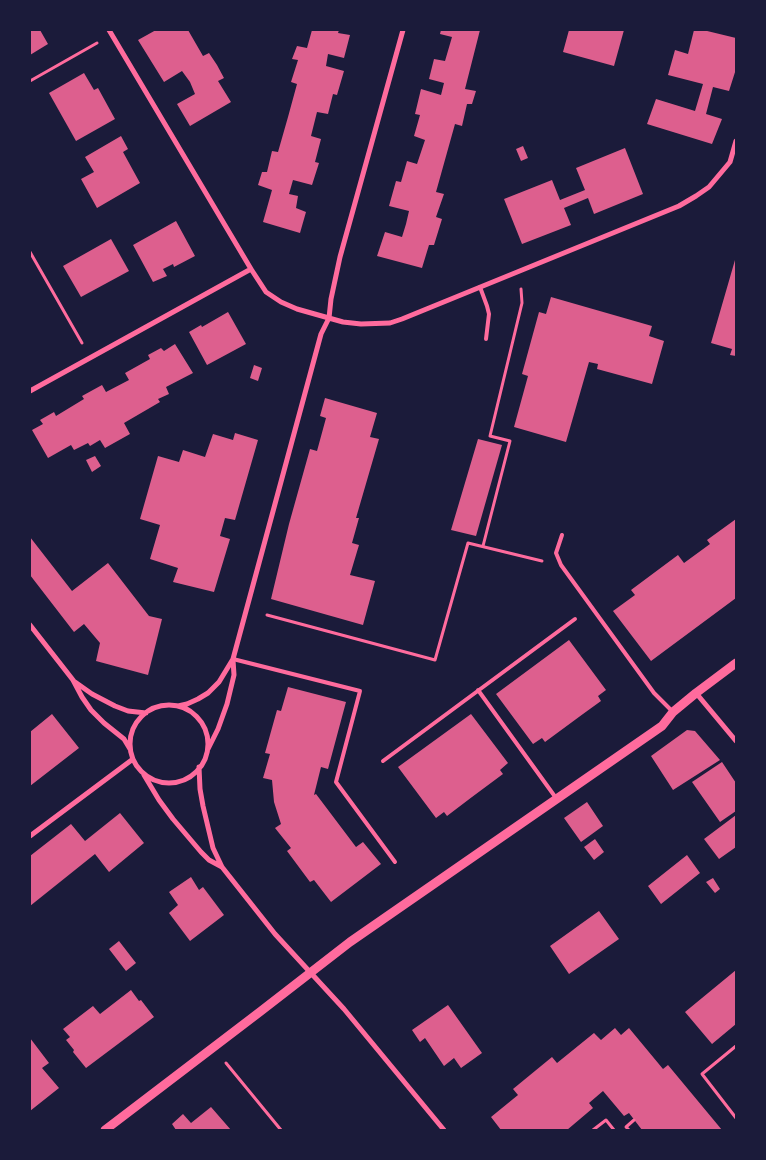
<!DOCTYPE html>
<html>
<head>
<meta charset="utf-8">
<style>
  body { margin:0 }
  #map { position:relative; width:766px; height:1160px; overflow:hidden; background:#1b1b3a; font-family:"PT Sans",sans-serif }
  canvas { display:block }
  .frame { position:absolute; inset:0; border:31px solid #1b1b3a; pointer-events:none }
</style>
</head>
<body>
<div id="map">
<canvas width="766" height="1160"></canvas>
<div class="frame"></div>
</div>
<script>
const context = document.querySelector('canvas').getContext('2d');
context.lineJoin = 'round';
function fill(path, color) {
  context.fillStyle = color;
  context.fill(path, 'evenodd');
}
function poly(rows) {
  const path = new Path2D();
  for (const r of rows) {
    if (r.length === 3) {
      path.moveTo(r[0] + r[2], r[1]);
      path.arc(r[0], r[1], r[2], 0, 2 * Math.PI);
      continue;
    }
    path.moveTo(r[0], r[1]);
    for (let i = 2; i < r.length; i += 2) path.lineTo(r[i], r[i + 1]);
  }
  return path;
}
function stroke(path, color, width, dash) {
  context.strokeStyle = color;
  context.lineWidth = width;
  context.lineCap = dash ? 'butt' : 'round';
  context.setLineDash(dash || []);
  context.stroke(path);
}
fill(poly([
  [30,30,40,30,48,44,30,55],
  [156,30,188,30,203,56,209,53,217,65,224,78,218,81,231,102,190,126,177,104,195,94,190,82,182,71,164,82,138,40],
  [312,30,339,30,338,33,350,35,344,58,328,54,326,66,344,71,337,95,333,94,328,114,317,112,311,136,321,139,315,162,319,163,312,185,293,180,289,194,298,196,296,208,306,212,300,233,263,222,272,190,258,185,262,172,267,172,272,151,278,152,288,117,297,84,291,82,298,60,292,59,297,46,307,48],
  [441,30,480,30,465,89,476,91,472,104,467,104,462,126,455,124,436,192,444,194,436,217,442,219,434,245,429,245,422,268,377,256,385,232,402,237,406,224,409,211,389,206,396,181,401,182,407,161,417,164,425,140,414,136,420,115,415,114,421,89,441,95,444,83,429,79,434,59,445,61,452,37,440,34],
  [569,30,624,30,614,66,563,52],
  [694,30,703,30,736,38,736,69,729,91,713,87,706,114,722,119,712,144,647,124,656,99,695,111,703,84,668,75,675,50,688,54],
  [84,73,94,90,98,88,115,119,76,141,49,93],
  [121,136,128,149,123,152,140,183,97,208,81,179,94,172,85,157],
  [523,146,528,158,521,161,516,149],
  [625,148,643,194,594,214,588,198,564,208,571,225,522,244,504,199,552,180,560,200,585,190,576,168],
  [176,221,195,256,174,267,173,264,163,269,167,276,153,282,133,245],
  [111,239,129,271,81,297,63,266],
  [735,260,736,260,736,356,730,355,732,349,711,343],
  [551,297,652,326,649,336,664,341,652,384,597,369,598,364,589,362,566,442,514,427,528,376,522,374,539,312,546,314],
  [228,312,246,344,207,365,189,332,201,325,202,327],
  [175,344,193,373,166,387,169,394,158,399,160,402,124,423,130,434,105,448,100,440,90,446,88,443,74,450,71,445,48,458,32,430,43,424,40,420,54,412,56,416,84,399,82,396,102,385,106,392,129,380,125,373,150,359,148,355,161,348,164,351],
  [254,365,262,368,258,381,250,378],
  [325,398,377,413,370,437,379,439,356,518,359,518,352,543,359,545,350,575,375,581,363,625,271,599,289,524,310,449,317,451,326,418,320,416],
  [235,433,258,440,235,520,225,518,220,536,230,539,214,592,173,582,178,568,150,559,160,525,140,519,158,456,179,462,183,450,205,457,213,434,233,440],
  [478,439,502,445,476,536,451,530],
  [95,456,101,466,92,472,86,460],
  [736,519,736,598,651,661,613,611,635,595,631,590,678,555,684,563,710,544,707,540],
  [30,537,72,591,108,563,149,616,162,619,148,675,96,661,100,643,84,624,74,632,30,575],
  [569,640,606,690,598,696,601,701,583,714,545,742,542,738,533,744,496,694],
  [288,687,346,702,328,769,321,767,314,795,316,794,356,847,363,842,381,864,331,902,314,880,310,882,287,851,291,848,275,828,281,824,274,802,272,780,263,778,270,754,265,753,277,710,281,711],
  [52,714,79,748,30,786,30,732],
  [471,714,508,763,500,770,503,774,472,797,447,816,444,812,436,818,398,767],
  [687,730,695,731,720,760,673,790,651,756],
  [722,762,736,783,736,811,720,822,692,782],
  [587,802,603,826,581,842,564,818],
  [120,813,144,843,109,872,95,854,30,906,30,856,71,824,85,841],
  [736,815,736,847,719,859,704,839],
  [595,839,604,852,594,860,584,847],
  [687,855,700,873,661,904,648,886],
  [191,877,199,890,203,887,224,915,190,941,169,913,178,905,169,892],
  [713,878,720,889,715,893,706,882],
  [599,911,619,939,569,974,550,946],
  [119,941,136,963,126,971,109,949],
  [736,970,736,1024,712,1044,685,1012],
  [131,990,139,1001,141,1000,154,1017,86,1068,73,1052,74,1050,66,1040,70,1037,63,1029,93,1006,100,1014],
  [448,1005,482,1053,461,1068,454,1058,444,1066,425,1038,420,1042,412,1030],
  [615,1028,621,1035,629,1028,663,1069,668,1065,722,1130,642,1130,629,1113,624,1116,603,1091,589,1103,593,1108,567,1130,501,1130,491,1117,518,1095,513,1089,552,1057,557,1063,594,1033,601,1040],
  [30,1038,49,1063,42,1068,59,1088,30,1111],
  [211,1107,231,1130,176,1130,172,1124,183,1114,191,1123]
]), '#dd5f8e');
stroke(poly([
  [30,81,97,43],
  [30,252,82,343],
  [483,546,510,441,490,436,522,303,521,289],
  [267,615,435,660,468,543,542,561],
  [736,1046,702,1074,736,1118],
  [226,1063,281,1130],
  [593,1130,606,1120,614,1130],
  [629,1130,626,1127,634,1120]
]), '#ff6b9d', 3);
stroke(poly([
  [480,287,487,306,489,314,486,339],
  [562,535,556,553,561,565,654,693,673,712],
  [233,659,360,691,336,782,395,862],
  [478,690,556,798],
  [383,761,575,619]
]), '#ff6b9d', 4);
stroke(poly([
  [109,30,251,269,266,292,281,302,297,309,343,322,361,324,390,323,402,319,679,206,696,196,709,187,730,162,736,141],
  [30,391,251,269],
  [30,625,73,680,82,697,91,710,104,723,124,739,130,749],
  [75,682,92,694,115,706,128,711,146,713],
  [696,693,736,741],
  [169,744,39],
  [178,706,187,704,198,699,208,693,219,682,233,659,311,371,321,334,329,318,331,299,340,257,403,30],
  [208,749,218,729,227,704,234,675,233,660],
  [199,767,200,789,203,806,213,848,222,867,275,934,344,1009,444,1130],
  [144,775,159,800,173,819,201,852,209,860,222,867],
  [30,836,133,759]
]), '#ff6b9d', 5);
stroke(poly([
  [105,1130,261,1011,350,942,662,726,673,712,696,693,736,663]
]), '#ff6b9d', 9);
</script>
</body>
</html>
